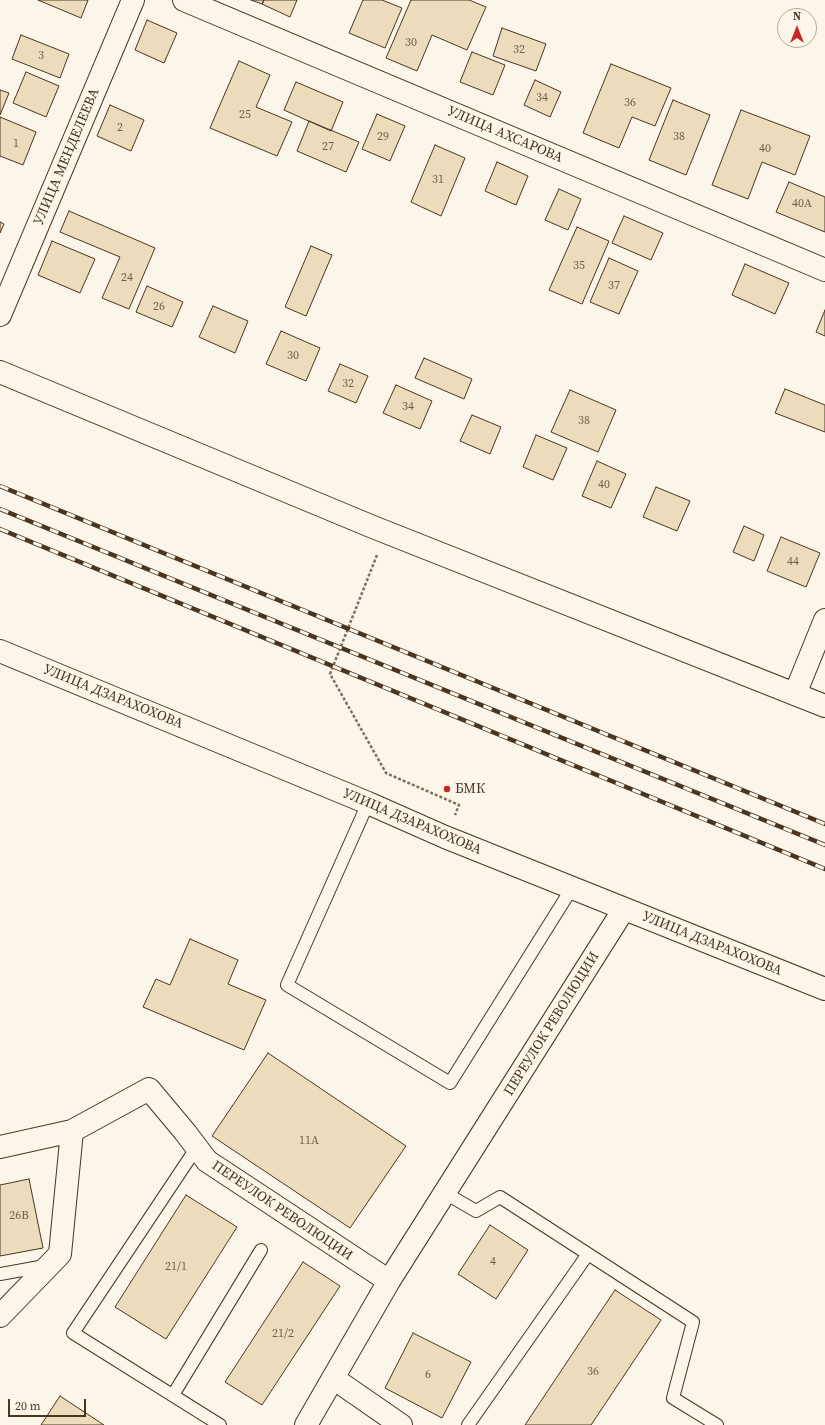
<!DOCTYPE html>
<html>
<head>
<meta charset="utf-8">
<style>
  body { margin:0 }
  #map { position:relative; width:825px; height:1425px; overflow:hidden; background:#fbf6e9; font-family:"Source Serif 4",serif }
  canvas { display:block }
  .north { position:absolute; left:777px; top:8px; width:40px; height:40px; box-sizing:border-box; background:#fbf6e9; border:1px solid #b4a999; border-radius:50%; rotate:0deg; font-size:11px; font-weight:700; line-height:16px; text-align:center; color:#4a3520 }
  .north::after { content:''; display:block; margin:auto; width:14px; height:18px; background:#c62828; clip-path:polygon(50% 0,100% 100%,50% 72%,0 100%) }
  .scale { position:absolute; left:8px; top:1399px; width:78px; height:18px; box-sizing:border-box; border:2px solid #4a3520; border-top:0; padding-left:5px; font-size:12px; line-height:14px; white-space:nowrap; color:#4a3520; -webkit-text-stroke:3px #fbf6e9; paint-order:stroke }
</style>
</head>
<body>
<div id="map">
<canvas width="825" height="1425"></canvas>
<div class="north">N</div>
<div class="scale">20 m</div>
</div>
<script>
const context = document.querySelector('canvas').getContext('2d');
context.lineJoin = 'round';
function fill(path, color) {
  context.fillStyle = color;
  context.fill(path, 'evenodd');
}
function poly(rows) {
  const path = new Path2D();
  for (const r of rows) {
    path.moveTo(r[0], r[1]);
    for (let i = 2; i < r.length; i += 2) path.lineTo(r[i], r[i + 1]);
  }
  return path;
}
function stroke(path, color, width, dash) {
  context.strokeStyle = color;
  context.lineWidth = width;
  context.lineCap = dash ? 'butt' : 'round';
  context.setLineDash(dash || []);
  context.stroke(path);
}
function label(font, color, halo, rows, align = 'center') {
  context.font = font + ' "Source Serif 4",serif';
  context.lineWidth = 3;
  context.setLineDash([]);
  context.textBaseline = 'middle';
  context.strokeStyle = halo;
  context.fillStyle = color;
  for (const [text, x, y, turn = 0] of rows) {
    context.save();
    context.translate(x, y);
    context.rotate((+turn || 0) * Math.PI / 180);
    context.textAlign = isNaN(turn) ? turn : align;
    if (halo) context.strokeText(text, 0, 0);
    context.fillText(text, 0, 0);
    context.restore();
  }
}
const building = poly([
  [38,0,88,0,81,18,38,0],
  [251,0,264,0,262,4,251,0],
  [264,0,297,0,290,17,262,4,264,0],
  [363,0,382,0,402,8,385,48,349,33,363,0],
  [411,0,469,0,486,7,467,50,432,35,417,71,386,58,411,0],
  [147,20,177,33,164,63,135,50,147,20],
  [502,28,546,44,536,71,493,56,502,28],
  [21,35,69,54,60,78,12,59,21,35],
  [472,52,505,65,493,95,460,82,472,52],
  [239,61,270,75,256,107,292,122,277,156,210,128,239,61],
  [611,64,671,88,655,126,632,117,619,148,583,133,611,64],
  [26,72,59,86,46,117,13,103,26,72],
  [535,80,561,92,550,117,524,105,535,80],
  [296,82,343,102,331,131,284,110,296,82],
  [0,90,9,93,0,115,0,90],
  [673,100,710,115,686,175,649,160,673,100],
  [110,105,144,120,131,151,97,136,110,105],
  [741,110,810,136,795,175,762,162,748,199,712,185,741,110],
  [377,114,405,126,390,161,362,149,377,114],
  [0,117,36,132,23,165,0,156,0,117],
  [309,121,359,142,346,172,297,151,309,121],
  [435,145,465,158,441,216,411,202,435,145],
  [497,162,528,176,516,205,485,191,497,162],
  [789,182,825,197,825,232,776,212,789,182],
  [559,189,581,199,568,230,545,220,559,189],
  [69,211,155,248,129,309,102,298,120,257,60,232,69,211],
  [624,216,663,233,651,260,612,243,624,216],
  [0,222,4,224,0,233,0,222],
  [577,227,609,241,582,304,549,290,577,227],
  [52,241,95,259,80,293,38,275,52,241],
  [311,246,332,255,306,316,285,307,311,246],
  [609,258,638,271,619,314,590,302,609,258],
  [745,264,789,283,775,314,732,295,745,264],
  [147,286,183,302,172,327,136,312,147,286],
  [213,306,248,321,235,353,199,337,213,306],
  [825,310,825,336,816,332,825,310],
  [281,331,320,348,306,381,266,364,281,331],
  [424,358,472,379,464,399,415,378,424,358],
  [340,364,368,376,356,403,328,391,340,364],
  [396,385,432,401,420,429,383,413,396,385],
  [785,389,825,405,825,432,775,413,785,389],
  [570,390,616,410,598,452,551,432,570,390],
  [472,415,501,427,490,454,460,441,472,415],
  [536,435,567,448,553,480,523,467,536,435],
  [597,461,626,474,611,508,582,496,597,461],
  [656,487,690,501,677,531,643,517,656,487],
  [744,526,764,535,754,561,733,552,744,526],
  [781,537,820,553,806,587,767,571,781,537],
  [190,939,238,960,228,984,266,1000,244,1050,143,1007,156,979,170,985,190,939],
  [268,1053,406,1146,350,1228,212,1136,268,1053],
  [29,1179,43,1248,0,1256,0,1185,29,1179],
  [186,1195,237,1227,166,1339,115,1307,186,1195],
  [490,1225,528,1250,496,1299,458,1274,490,1225],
  [303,1262,340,1286,262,1405,225,1382,303,1262],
  [615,1290,661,1320,591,1425,525,1425,615,1290],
  [413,1333,471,1362,442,1418,385,1388,413,1333],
  [60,1396,104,1425,41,1425,60,1396]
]);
fill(building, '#ecdcbc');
stroke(building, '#4a3520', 1);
const lane = poly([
  [368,803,287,985,450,1083,572,888],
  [197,1147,73,1333,220,1425],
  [445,1193,476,1211,500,1197,693,1322,673,1398,717,1425],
  [0,1274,45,1266],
  [173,1395,261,1250],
  [468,1425,588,1254]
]);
const street = poly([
  [184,0,825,270],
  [0,315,133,0],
  [795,694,825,620],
  [0,1147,72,1131,149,1089,185,1132,207,1161,389,1281],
  [0,1316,60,1254,72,1131],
  [333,1378,401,1425],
  [306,1425,389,1281,624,909]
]);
const secondary = poly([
  [0,372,373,527,825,706],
  [0,651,368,803,445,837,825,989]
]);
stroke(lane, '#4a3520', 14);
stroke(street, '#4a3520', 24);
stroke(secondary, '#4a3520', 24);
stroke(poly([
  [377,555,330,674,386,773,459,805,455,815]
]), '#7f6f5c', 2.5, [3, 2]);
stroke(lane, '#fbf6e9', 12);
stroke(street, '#fbf6e9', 22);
stroke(secondary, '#fbf6e9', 22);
const rail = poly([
  [0,486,825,824],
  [0,509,825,845],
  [0,529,825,869]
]);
stroke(rail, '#4a3520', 4.5);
stroke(rail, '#fbf6e9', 3, [9]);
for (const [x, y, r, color] of [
  [447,789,4,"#c62828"]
]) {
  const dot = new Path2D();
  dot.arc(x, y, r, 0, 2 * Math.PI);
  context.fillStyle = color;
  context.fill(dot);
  stroke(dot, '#fbf6e9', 1.5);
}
label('12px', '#725f47', null, [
  ["30",411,43],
  ["32",519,50],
  ["3",41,56],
  ["34",542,98],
  ["36",630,103],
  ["25",245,115],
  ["2",120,128],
  ["29",383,137],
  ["38",679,137],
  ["1",16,144],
  ["27",328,147],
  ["40",765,149],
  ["31",438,180],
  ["40А",802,204],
  ["35",579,266],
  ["24",127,278],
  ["37",614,286],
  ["26",159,307],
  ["30",293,356],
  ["32",348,384],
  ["34",408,407],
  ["38",584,421],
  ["40",604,485],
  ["44",793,562],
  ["11А",309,1141],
  ["26В",19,1216],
  ["4",493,1262],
  ["21/1",176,1267],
  ["21/2",283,1334],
  ["36",593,1372],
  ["6",428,1375]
]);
label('14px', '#4a3520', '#fbf6e9', [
  ["УЛИЦА АХСАРОВА",505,135,23],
  ["УЛИЦА МЕНДЕЛЕЕВА",67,157,-67],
  ["УЛИЦА ДЗАРАХОХОВА",113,697,22],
  ["УЛИЦА ДЗАРАХОХОВА",412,822,23],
  ["УЛИЦА ДЗАРАХОХОВА",712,944,22],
  ["ПЕРЕУЛОК РЕВОЛЮЦИИ",552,1024,-58],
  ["ПЕРЕУЛОК РЕВОЛЮЦИИ",282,1211,34]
]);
label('14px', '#4a3520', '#fbf6e9', [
  ["БМК",455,789]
], 'left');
</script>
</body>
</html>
